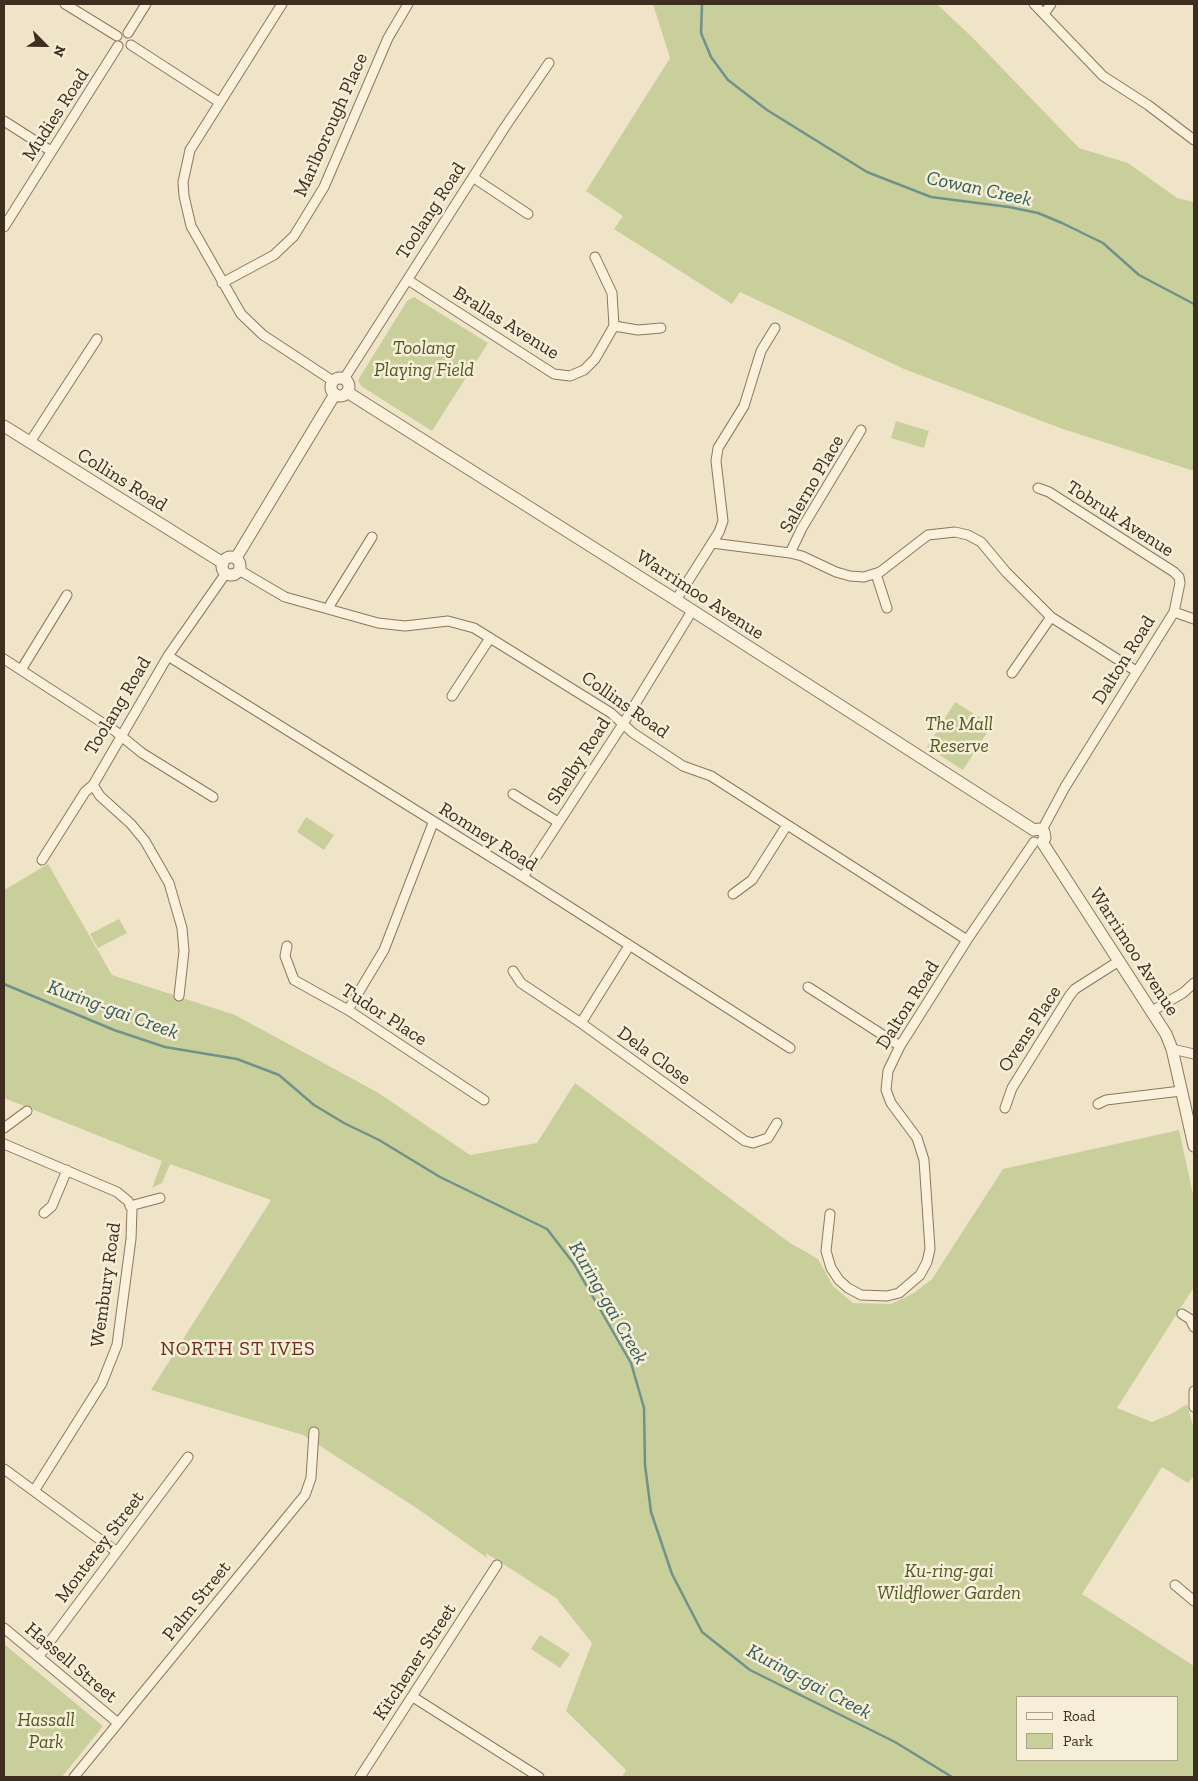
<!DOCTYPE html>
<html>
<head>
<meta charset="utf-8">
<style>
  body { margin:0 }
  #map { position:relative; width:1198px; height:1781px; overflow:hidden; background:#f0e4c8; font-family:"Zilla Slab",serif }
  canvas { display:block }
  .frame { position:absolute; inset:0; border:5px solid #3d2e20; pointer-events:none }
  .legend { position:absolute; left:1016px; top:1696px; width:162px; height:65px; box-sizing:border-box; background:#f7eed8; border:1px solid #ada18e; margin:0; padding:6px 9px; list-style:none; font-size:15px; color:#3d2e20 }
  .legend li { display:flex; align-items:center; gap:10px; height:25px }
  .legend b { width:25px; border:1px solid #ada18e }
  .north { position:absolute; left:20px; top:20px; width:50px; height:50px; -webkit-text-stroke:4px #f7eed8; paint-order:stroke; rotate:113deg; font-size:14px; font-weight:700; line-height:20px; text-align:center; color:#3d2e20 }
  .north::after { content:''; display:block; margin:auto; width:18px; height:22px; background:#3d2e20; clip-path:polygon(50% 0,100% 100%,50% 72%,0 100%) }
</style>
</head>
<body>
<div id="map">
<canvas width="1198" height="1781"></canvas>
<div class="frame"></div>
<ul class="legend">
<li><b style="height:6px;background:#faf1dc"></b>Road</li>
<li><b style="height:14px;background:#c9cf9b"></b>Park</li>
</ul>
<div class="north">N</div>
</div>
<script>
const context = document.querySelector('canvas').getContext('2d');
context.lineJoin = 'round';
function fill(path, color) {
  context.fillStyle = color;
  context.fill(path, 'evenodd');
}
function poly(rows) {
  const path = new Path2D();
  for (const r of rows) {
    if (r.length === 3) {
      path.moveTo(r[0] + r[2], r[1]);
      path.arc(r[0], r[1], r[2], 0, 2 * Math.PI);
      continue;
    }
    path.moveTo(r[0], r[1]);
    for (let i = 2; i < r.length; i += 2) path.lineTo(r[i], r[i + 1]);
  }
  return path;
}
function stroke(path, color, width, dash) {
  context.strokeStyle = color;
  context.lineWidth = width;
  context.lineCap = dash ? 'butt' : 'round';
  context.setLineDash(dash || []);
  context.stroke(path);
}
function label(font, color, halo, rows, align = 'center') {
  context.font = font + ' "Zilla Slab",serif';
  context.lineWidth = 5;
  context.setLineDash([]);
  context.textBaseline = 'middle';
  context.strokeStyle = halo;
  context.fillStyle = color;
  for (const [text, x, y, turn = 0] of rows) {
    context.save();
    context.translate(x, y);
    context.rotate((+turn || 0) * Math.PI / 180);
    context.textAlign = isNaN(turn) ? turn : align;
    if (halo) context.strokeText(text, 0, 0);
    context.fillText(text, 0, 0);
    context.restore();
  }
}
fill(poly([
  [653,4,937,4,973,38,1079,148,1128,163,1177,198,1194,202,1194,471,1063,429,904,369,740,292,732,304,614,229,623,216,586,191,670,58],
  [414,297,488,343,432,431,361,386,358,380,407,301],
  [896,421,929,431,924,448,891,438],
  [955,702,992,725,963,770,927,747],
  [306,817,334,835,324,850,297,832],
  [48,864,112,975,235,1015,377,1092,470,1155,537,1143,575,1083,790,1243,818,1259,833,1286,853,1303,891,1304,914,1293,932,1279,1003,1169,1179,1130,1194,1199,1194,1287,1117,1408,1152,1422,1173,1413,1187,1404,1194,1429,1194,1476,1188,1483,1162,1467,1082,1594,1194,1666,1194,1777,622,1777,626,1770,566,1711,592,1643,556,1598,486,1553,487,1558,418,1509,303,1435,151,1390,271,1200,170,1164,162,1183,152,1188,162,1161,4,1098,4,888,6,889],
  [1017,1697,1177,1697,1177,1760,1017,1760],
  [119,919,127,933,98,948,90,934],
  [540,1635,570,1654,560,1668,531,1649],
  [4,1644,103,1726,62,1777,4,1777]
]), '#c9cf9b');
stroke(poly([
  [702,4,701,33,711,57,728,80,767,110,867,172,931,197,1009,207,1038,213,1062,223,1103,243,1139,275,1194,304],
  [4,984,114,1030,165,1047,237,1059,279,1075,314,1105,344,1123,379,1140,440,1177,547,1229,574,1264,631,1363,644,1408,645,1465,651,1512,672,1574,702,1632,750,1670,895,1742,952,1777]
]), '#6f938a', 2.5);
const minor = poly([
  [65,4,117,36],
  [282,4,190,150,183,182,184,196,191,226,241,314,263,335,333,381],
  [1034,4,1103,76,1148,105,1194,140],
  [1044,14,1051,4],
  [128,33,146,4],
  [131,45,219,102],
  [4,121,51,151],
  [474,178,528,214],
  [4,227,118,46],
  [408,280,554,374,570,376,584,370,595,359,614,326,612,293,595,257],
  [222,283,274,255,294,236,324,187,388,38,408,4],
  [614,326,638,330,661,328],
  [344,379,505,127,549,63],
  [30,442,97,339],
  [1038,488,1049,492,1174,572,1179,577,1180,583,1174,612,1065,787,1042,830],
  [712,543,790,553,802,556,836,572,850,576,864,577,880,572,928,535,955,532,968,535,981,542,1006,572,1051,617,1136,671],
  [790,553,802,528,861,430],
  [239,570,285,597,378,623,405,626,448,621,474,628,611,713,633,733,683,766,711,776,967,940],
  [876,574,887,608],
  [676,600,719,532,723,521,716,461,718,448,744,406,761,351,775,328],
  [328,608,372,537],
  [1174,612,1194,619],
  [168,656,523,877,790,1048],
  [4,659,115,731,142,753,213,797],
  [21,670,67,595],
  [1012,673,1051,617],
  [452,696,490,638],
  [93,785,100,796,131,824,145,841,169,883,182,928,184,951,179,996],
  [513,794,558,822],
  [42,860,85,792,93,785,168,656,226,573],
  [523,877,623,724,692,611],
  [733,894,752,880,787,825],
  [287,946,285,956,294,980,348,1010,484,1100],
  [513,971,521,983,581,1023,745,1141,753,1143,768,1138,777,1123],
  [808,987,900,1046],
  [348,1010,384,950,433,823],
  [1152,1011,1183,993,1194,983],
  [581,1023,629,946],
  [1172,1049,1194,1054],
  [1098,1104,1106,1100,1181,1091],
  [1005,1108,1012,1088,1070,995,1075,989,1119,961],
  [4,1128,27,1111],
  [4,1144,117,1192,128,1201,132,1209,131,1239,117,1345,102,1383,34,1491],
  [130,1206,160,1198],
  [44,1213,52,1206,67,1170],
  [830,1214,826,1251,831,1268,839,1280,848,1288,861,1295,887,1296,899,1293,920,1275,927,1262,930,1249,924,1160,917,1138,891,1103,886,1090,888,1071,900,1046,967,940,1034,842],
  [1182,1314,1190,1319,1194,1327],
  [1194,1391,1194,1407],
  [4,1469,117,1552],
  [1175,1585,1194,1601],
  [4,1628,118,1723],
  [39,1656,188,1457],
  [413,1697,539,1777],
  [74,1777,305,1495,311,1478,314,1432],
  [360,1777,497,1565]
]);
const tertiary = poly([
  [340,387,9],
  [347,392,676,600,1034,830],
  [4,426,223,563],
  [231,566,9],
  [236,558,335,394],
  [1034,830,1038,829,1044,832,1045,838,1042,842],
  [1042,842,1166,1034,1172,1049,1194,1146]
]);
stroke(minor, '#8d765c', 11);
stroke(tertiary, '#8d765c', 13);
stroke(minor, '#faf1dc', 9);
stroke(tertiary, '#faf1dc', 11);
label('19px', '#3d2e20', '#f7eed8', [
  ["Mudies Road",56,115,-57],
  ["Marlborough Place",331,125,-66],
  ["Toolang Road",431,211,-57],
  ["Brallas Avenue",506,323,32],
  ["Collins Road",122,480,32],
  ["Salerno Place",812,484,-60],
  ["Tobruk Avenue",1120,519,33],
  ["Warrimoo Avenue",700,595,33],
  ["Dalton Road",1124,660,-58],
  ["Collins Road",625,705,35],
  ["Toolang Road",118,706,-59],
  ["Shelby Road",579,761,-57],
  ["Romney Road",488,837,32],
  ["Warrimoo Avenue",1134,952,57],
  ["Dalton Road",908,1005,-58],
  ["Tudor Place",384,1015,33],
  ["Ovens Place",1030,1029,-57],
  ["Dela Close",654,1056,36],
  ["Wembury Road",106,1285,-82],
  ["Monterey Street",100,1547,-53],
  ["Palm Street",197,1601,-51],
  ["Kitchener Street",415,1662,-57],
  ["Hassell Street",71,1663,40]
]);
label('italic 19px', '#4d5a26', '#f7eed8', [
  ["Toolang",424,349],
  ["Playing Field",424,371],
  ["The Mall",959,725],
  ["Reserve",959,747],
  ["Ku-ring-gai",949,1572],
  ["Wildflower Garden",949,1594],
  ["Hassall",46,1721],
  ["Park",46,1743]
]);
label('italic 20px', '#2f5d5a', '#f7eed8', [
  ["Cowan Creek",979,189,12],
  ["Kuring-gai Creek",113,1010,20],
  ["Kuring-gai Creek",608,1303,60],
  ["Kuring-gai Creek",809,1682,28]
]);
context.letterSpacing = '1px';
label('20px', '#6b2e1e', '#f7eed8', [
  ["NORTH ST IVES",238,1349]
]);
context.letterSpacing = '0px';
</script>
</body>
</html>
